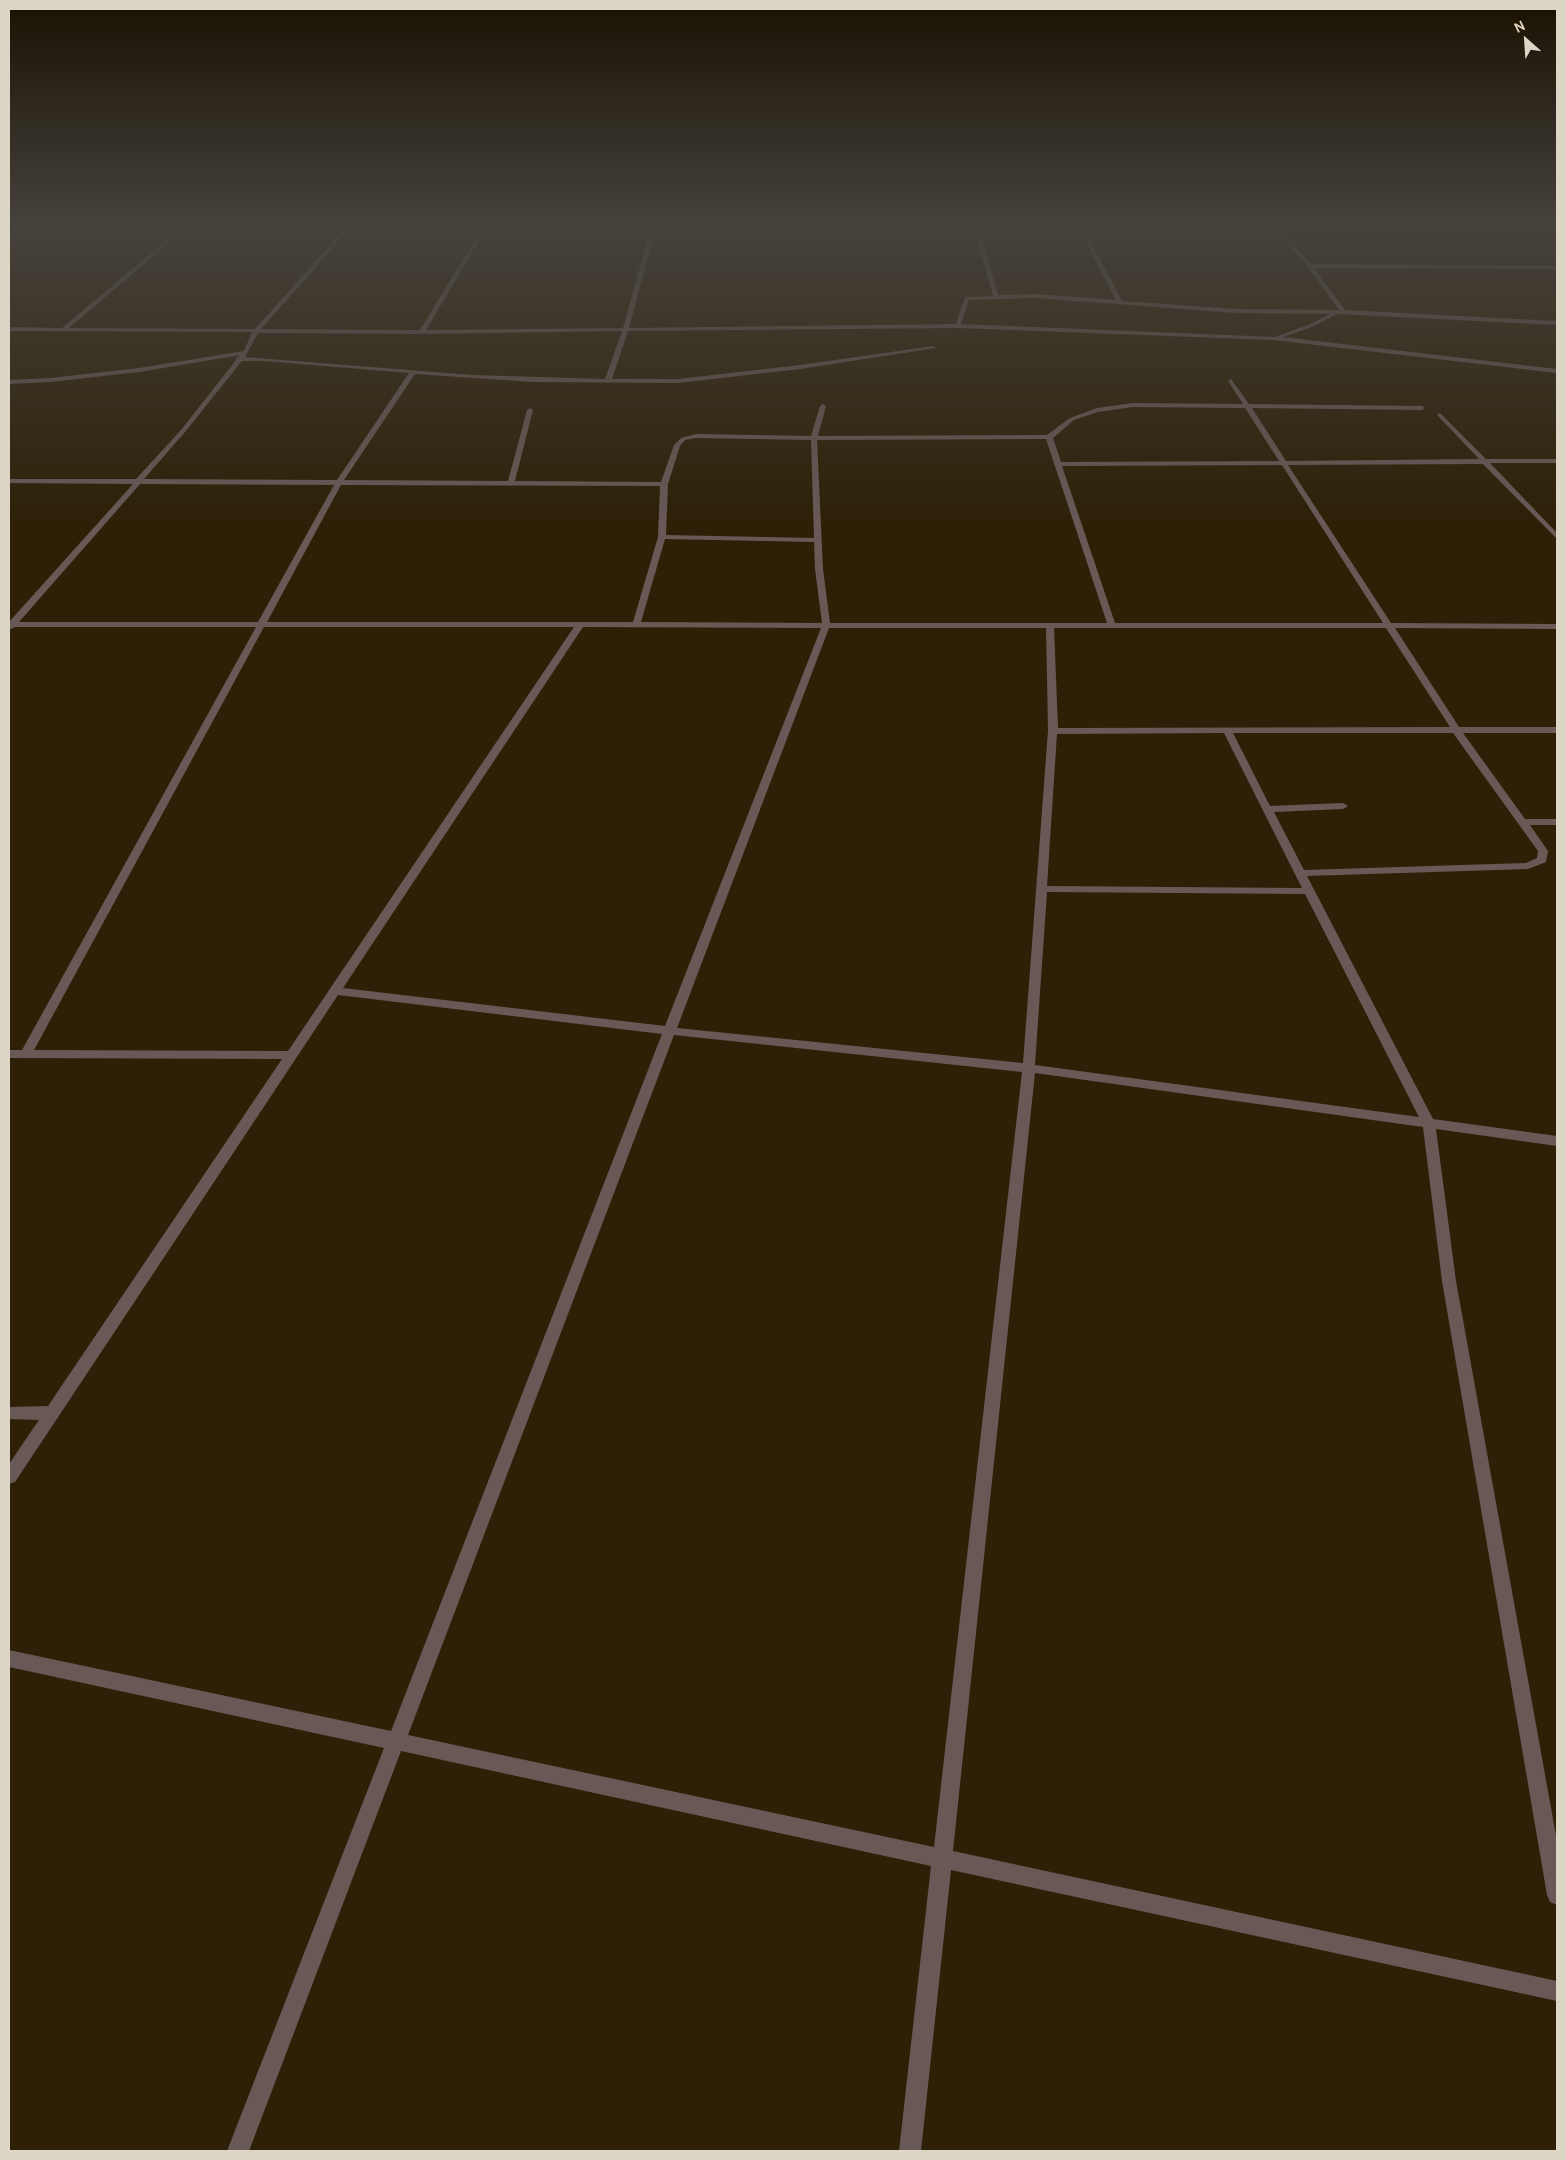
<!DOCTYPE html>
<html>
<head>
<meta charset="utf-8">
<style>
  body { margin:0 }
  #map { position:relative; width:1566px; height:2160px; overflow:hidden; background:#2d2007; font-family:Cabin,sans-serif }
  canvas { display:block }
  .frame { position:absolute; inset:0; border:10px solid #ddd5c6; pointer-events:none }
  .north { position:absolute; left:1501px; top:15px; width:50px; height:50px; -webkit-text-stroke:4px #231700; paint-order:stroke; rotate:334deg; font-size:14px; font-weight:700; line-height:20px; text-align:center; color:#ddd5c6 }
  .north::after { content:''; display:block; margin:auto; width:18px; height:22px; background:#ddd5c6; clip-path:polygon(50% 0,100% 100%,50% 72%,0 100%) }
</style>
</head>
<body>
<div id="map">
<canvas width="1566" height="2160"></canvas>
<div class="frame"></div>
<div class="north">N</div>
</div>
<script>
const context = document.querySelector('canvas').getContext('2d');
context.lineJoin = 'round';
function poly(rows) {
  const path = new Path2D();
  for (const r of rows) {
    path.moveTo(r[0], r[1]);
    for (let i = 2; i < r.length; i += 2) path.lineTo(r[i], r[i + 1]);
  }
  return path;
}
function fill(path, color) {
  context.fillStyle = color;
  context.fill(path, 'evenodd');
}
fill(poly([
  [35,225,40,225,25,236,172,236,186,225,190,225,178,236,339,236,349,225,353,225,344,236,478,236,485,225,489,225,483,236,649,236,652,225,656,225,654,236,977,236,974,225,978,225,981,236,1279,236,1270,225,1274,225,1311,264,1557,266,1557,269,1314,268,1345,310,1557,321,1557,325,1337,314,1312,327,1283,337,1557,369,1557,373,1273,340,958,328,628,331,612,379,678,379,800,365,933,346,936,348,800,369,678,383,533,382,415,374,344,480,508,481,527,410,530,408,533,410,515,481,661,482,674,445,681,438,696,434,811,436,820,406,823,404,826,406,818,436,1047,435,1070,418,1097,408,1133,403,1243,404,1228,381,1231,379,1249,404,1422,406,1425,408,1422,410,1252,408,1286,461,1479,459,1438,416,1437,415,1440,413,1486,459,1557,459,1557,463,1490,463,1557,533,1557,539,1483,464,1288,465,1391,623,1557,624,1557,629,1395,628,1459,727,1557,727,1557,733,1463,733,1525,819,1557,819,1557,825,1530,825,1548,851,1546,862,1528,869,1307,876,1433,1119,1557,1136,1557,1146,1436,1129,1456,1281,1557,1841,1557,1905,1550,1902,1547,1895,1442,1281,1423,1127,1035,1073,953,1851,1557,1981,1557,2001,951,1870,921,2151,899,2151,931,1866,401,1751,249,2151,227,2151,384,1748,9,1667,9,1650,391,1731,662,1034,338,995,15,1482,9,1484,9,1464,39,1420,9,1419,9,1407,48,1406,282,1059,9,1058,9,1050,22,1050,256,627,15,627,9,630,9,622,133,484,9,483,9,479,136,479,181,430,236,360,236,358,241,355,139,372,50,382,9,384,9,380,50,378,139,368,244,351,252,332,9,331,9,327,62,328,169,238,9,238,9,236,18,236,35,225],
  [175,238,336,238,255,329,69,328,175,238],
  [342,238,476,238,420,330,261,329,342,238],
  [481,238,648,238,623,328,426,330,481,238],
  [653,238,977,238,993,296,965,297,956,324,629,328,653,238],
  [982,238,1084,238,1116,300,1036,294,998,295,982,238],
  [1089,238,1282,238,1308,267,1339,310,1236,309,1122,301,1089,238],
  [1036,298,1236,313,1330,314,1308,325,1275,337,961,324,969,300,1036,298],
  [622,331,605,379,472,375,245,357,258,333,422,334,622,331],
  [242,361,264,361,409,373,337,480,144,479,185,432,242,361],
  [1133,407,1245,408,1279,461,1061,462,1053,438,1074,420,1098,412,1133,407],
  [696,438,811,440,814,538,666,535,668,484,680,446,685,440,696,438],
  [1046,439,1107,623,830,623,823,569,817,440,1046,439],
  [1282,465,1383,623,1115,623,1062,466,1282,465],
  [140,484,334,485,258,622,19,622,140,484],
  [341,485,660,486,658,537,633,622,267,622,341,485],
  [665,539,814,542,815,569,822,623,641,622,665,539],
  [264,627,574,627,288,1051,34,1050,264,627],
  [583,627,821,628,665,1026,343,988,583,627],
  [829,628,1046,628,1048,731,1023,1063,677,1028,829,628],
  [1054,628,1386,628,1450,727,1058,728,1054,628],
  [1224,733,1302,888,1047,886,1057,734,1224,733],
  [1233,733,1453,733,1538,851,1537,858,1526,863,1304,870,1274,812,1343,809,1348,806,1343,803,1270,806,1233,733],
  [1047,892,1305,894,1419,1117,1035,1065,1047,892],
  [674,1035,1022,1072,934,1847,408,1735,674,1035]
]), '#685957');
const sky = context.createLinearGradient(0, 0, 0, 527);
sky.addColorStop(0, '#191204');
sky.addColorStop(0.43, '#46423c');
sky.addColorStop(1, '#46423c00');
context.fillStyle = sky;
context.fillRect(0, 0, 1566, 527);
</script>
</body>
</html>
